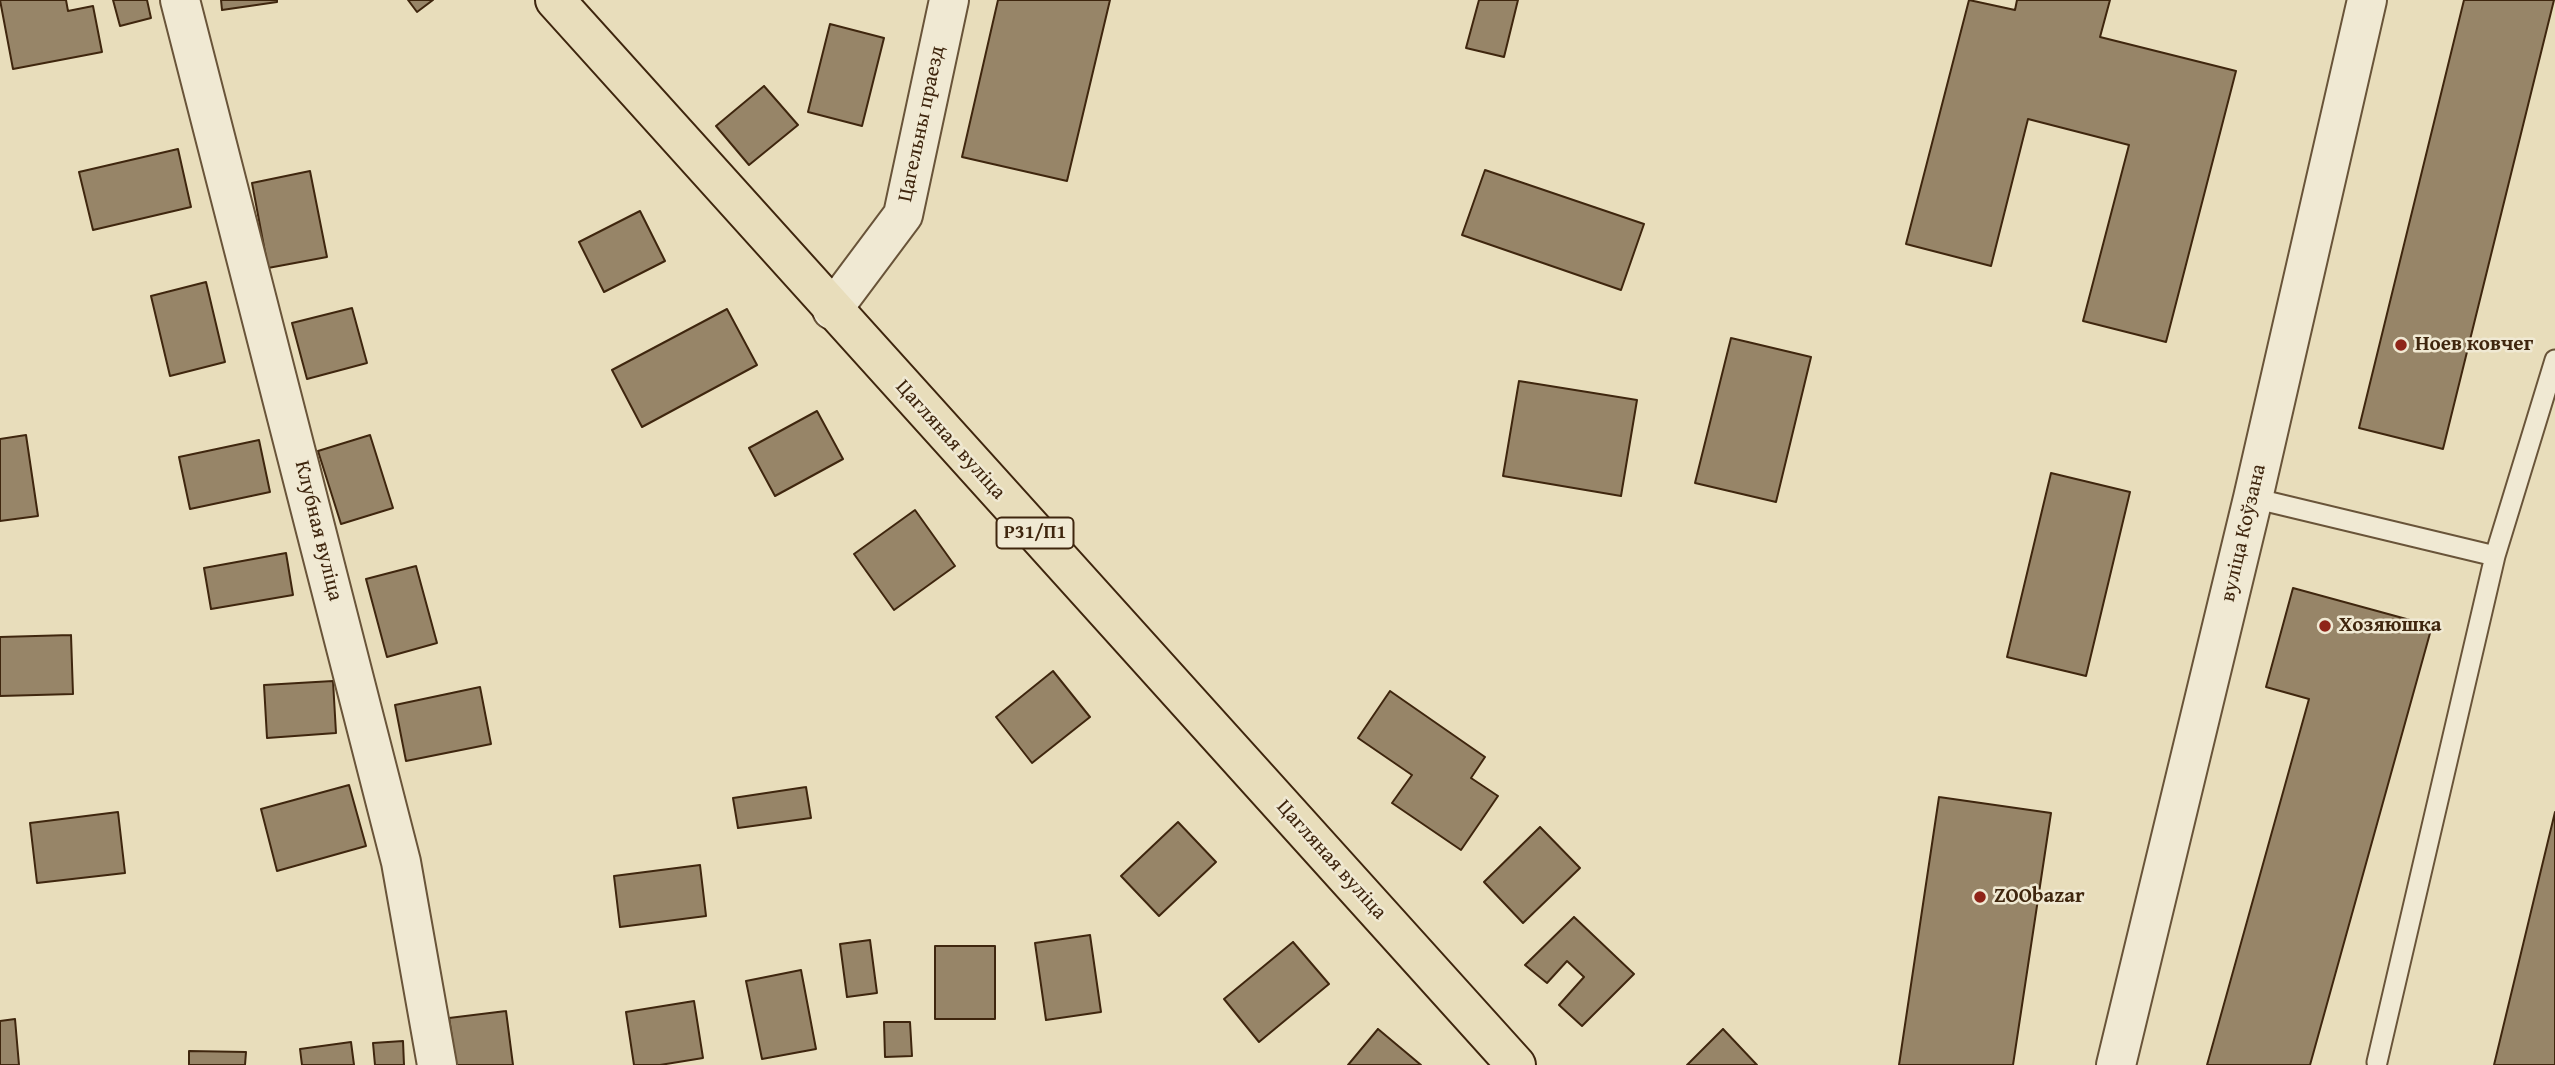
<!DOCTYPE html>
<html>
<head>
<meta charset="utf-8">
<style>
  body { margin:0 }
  canvas { display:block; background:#e8ddbb }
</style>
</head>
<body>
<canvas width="2555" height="1065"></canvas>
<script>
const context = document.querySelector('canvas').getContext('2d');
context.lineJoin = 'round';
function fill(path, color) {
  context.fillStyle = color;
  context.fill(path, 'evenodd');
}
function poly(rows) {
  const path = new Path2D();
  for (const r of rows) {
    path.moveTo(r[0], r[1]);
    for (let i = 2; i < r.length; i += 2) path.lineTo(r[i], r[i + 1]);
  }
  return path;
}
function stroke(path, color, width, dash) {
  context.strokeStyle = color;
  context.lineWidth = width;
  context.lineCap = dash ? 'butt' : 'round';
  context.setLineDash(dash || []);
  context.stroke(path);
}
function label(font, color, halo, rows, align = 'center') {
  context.font = font + ' "Gentium Book Plus",serif';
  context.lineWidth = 5;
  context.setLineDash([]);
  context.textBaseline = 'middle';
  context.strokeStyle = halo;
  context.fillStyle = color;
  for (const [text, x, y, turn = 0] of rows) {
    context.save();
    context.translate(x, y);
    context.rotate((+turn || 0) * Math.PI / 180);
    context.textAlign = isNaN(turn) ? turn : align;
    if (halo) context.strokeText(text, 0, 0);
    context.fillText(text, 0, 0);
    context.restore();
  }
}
const building = poly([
  [0,0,66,0,68,11,93,6,102,52,13,69,0,0],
  [113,0,147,0,151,18,120,26,113,0],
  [221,0,277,0,277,2,222,10,221,0],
  [408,0,433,0,417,12,408,0],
  [998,0,1110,0,1067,181,962,157,998,0],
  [1479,0,1518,0,1504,57,1466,48,1479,0],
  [1969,0,2015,10,2017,0,2110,0,2100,37,2236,71,2166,342,2083,321,2129,145,2028,119,1991,266,1906,244,1969,0],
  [2464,0,2554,0,2443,449,2359,428,2464,0],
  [830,24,884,38,862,126,808,112,830,24],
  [764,86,798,125,749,165,716,126,764,86],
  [178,149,191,207,93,230,79,172,178,149],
  [1485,170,1644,224,1621,290,1462,235,1485,170],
  [310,171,327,257,268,268,252,183,310,171],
  [640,211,665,261,604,292,579,242,640,211],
  [206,282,225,362,170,376,151,296,206,282],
  [352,308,367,363,307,379,292,323,352,308],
  [727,309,757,365,642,427,612,370,727,309],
  [1731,338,1811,357,1776,502,1695,483,1731,338],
  [1519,381,1637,400,1621,496,1503,476,1519,381],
  [817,411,843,459,775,496,749,448,817,411],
  [26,435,38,516,0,521,0,439,26,435],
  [370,435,393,508,341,524,318,451,370,435],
  [259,440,270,492,190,509,179,457,259,440],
  [2051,473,2130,492,2086,676,2007,657,2051,473],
  [915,510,955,566,894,610,854,554,915,510],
  [286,553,293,595,211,609,204,568,286,553],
  [416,566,437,643,387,657,366,579,416,566],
  [2293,588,2432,626,2310,1065,2207,1065,2309,699,2266,687,2293,588],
  [71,635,73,694,0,696,0,637,71,635],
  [1053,671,1090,717,1032,763,996,717,1053,671],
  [333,681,336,733,267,738,264,685,333,681],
  [480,687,491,744,406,761,395,705,480,687],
  [1390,691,1485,757,1471,778,1498,796,1461,850,1392,803,1412,775,1358,738,1390,691],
  [349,785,366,846,277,871,261,809,349,785],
  [806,787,811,818,738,828,733,798,806,787],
  [1939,797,2051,813,2013,1065,1899,1065,1939,797],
  [118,812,125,873,37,883,30,823,118,812],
  [2555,812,2555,1065,2494,1065,2555,812],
  [1178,822,1216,862,1159,916,1121,876,1178,822],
  [1540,827,1580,868,1523,923,1484,882,1540,827],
  [700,865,706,916,620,927,614,876,700,865],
  [1574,917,1634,974,1582,1026,1559,1005,1584,977,1567,961,1547,983,1525,965,1574,917],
  [1090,935,1101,1012,1046,1020,1035,943,1090,935],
  [870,940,877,993,847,997,840,944,870,940],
  [1293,942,1329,984,1259,1042,1224,999,1293,942],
  [935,946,995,946,995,1019,935,1019,935,946],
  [801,970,816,1049,762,1059,746,981,801,970],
  [694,1001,703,1058,660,1065,634,1065,626,1012,694,1001],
  [506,1011,513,1065,456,1065,449,1018,506,1011],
  [15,1019,19,1065,0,1065,0,1021,15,1019],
  [884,1022,910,1022,912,1056,885,1057,884,1022],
  [1378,1029,1421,1065,1348,1065,1378,1029],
  [1723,1029,1757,1065,1687,1065,1723,1029],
  [403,1041,404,1065,375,1065,373,1043,403,1041],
  [351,1042,354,1065,302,1065,300,1049,351,1042],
  [189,1051,246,1052,245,1065,189,1065,189,1051]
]);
fill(building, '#978568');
stroke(building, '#3f260e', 2);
const service = poly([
  [2253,498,2495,556,2555,360],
  [2377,1062,2495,556]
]);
const minor = poly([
  [180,0,401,862,437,1065],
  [832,310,903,215,949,0]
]);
const tertiary = poly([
  [2116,1065,2253,498,2367,0]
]);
const primary = poly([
  [555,0,1516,1065]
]);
stroke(service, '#695439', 23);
stroke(minor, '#695439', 42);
stroke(tertiary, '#695439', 42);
stroke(primary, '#3f260e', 42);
stroke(service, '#f0e9d3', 19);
stroke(minor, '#f0e9d3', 38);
stroke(tertiary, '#f0e9d3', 38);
stroke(primary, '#e8ddbb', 38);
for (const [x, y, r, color] of [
  [2401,345,7,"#8f2418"],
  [2325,626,7,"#8f2418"],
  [1980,897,7,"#8f2418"]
]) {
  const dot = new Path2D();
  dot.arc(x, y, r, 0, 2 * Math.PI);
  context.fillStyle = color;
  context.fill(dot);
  stroke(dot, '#f0e9d3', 2.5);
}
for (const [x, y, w] of [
  [1035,533,77]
]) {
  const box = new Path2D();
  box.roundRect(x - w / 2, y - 15.5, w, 31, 5);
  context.fillStyle = '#f0e9d3';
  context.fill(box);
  stroke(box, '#3f260e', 2);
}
label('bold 19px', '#3f260e', null, [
  ["Р31/П1",1035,533]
]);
label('21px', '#3f260e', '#f0e9d3', [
  ["Цагельны праезд",922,124,-78],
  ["Цагляная вуліца",950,440,48],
  ["Клубная вуліца",318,531,76],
  ["вуліца Коўзана",2244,533,-77],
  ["Цагляная вуліца",1331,860,48]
]);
label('bold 21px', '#3f260e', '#f0e9d3', [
  ["Ноев ковчег",2415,345],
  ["Хозяюшка",2339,626],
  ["ZOObazar",1994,897]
], 'left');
</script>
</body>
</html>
